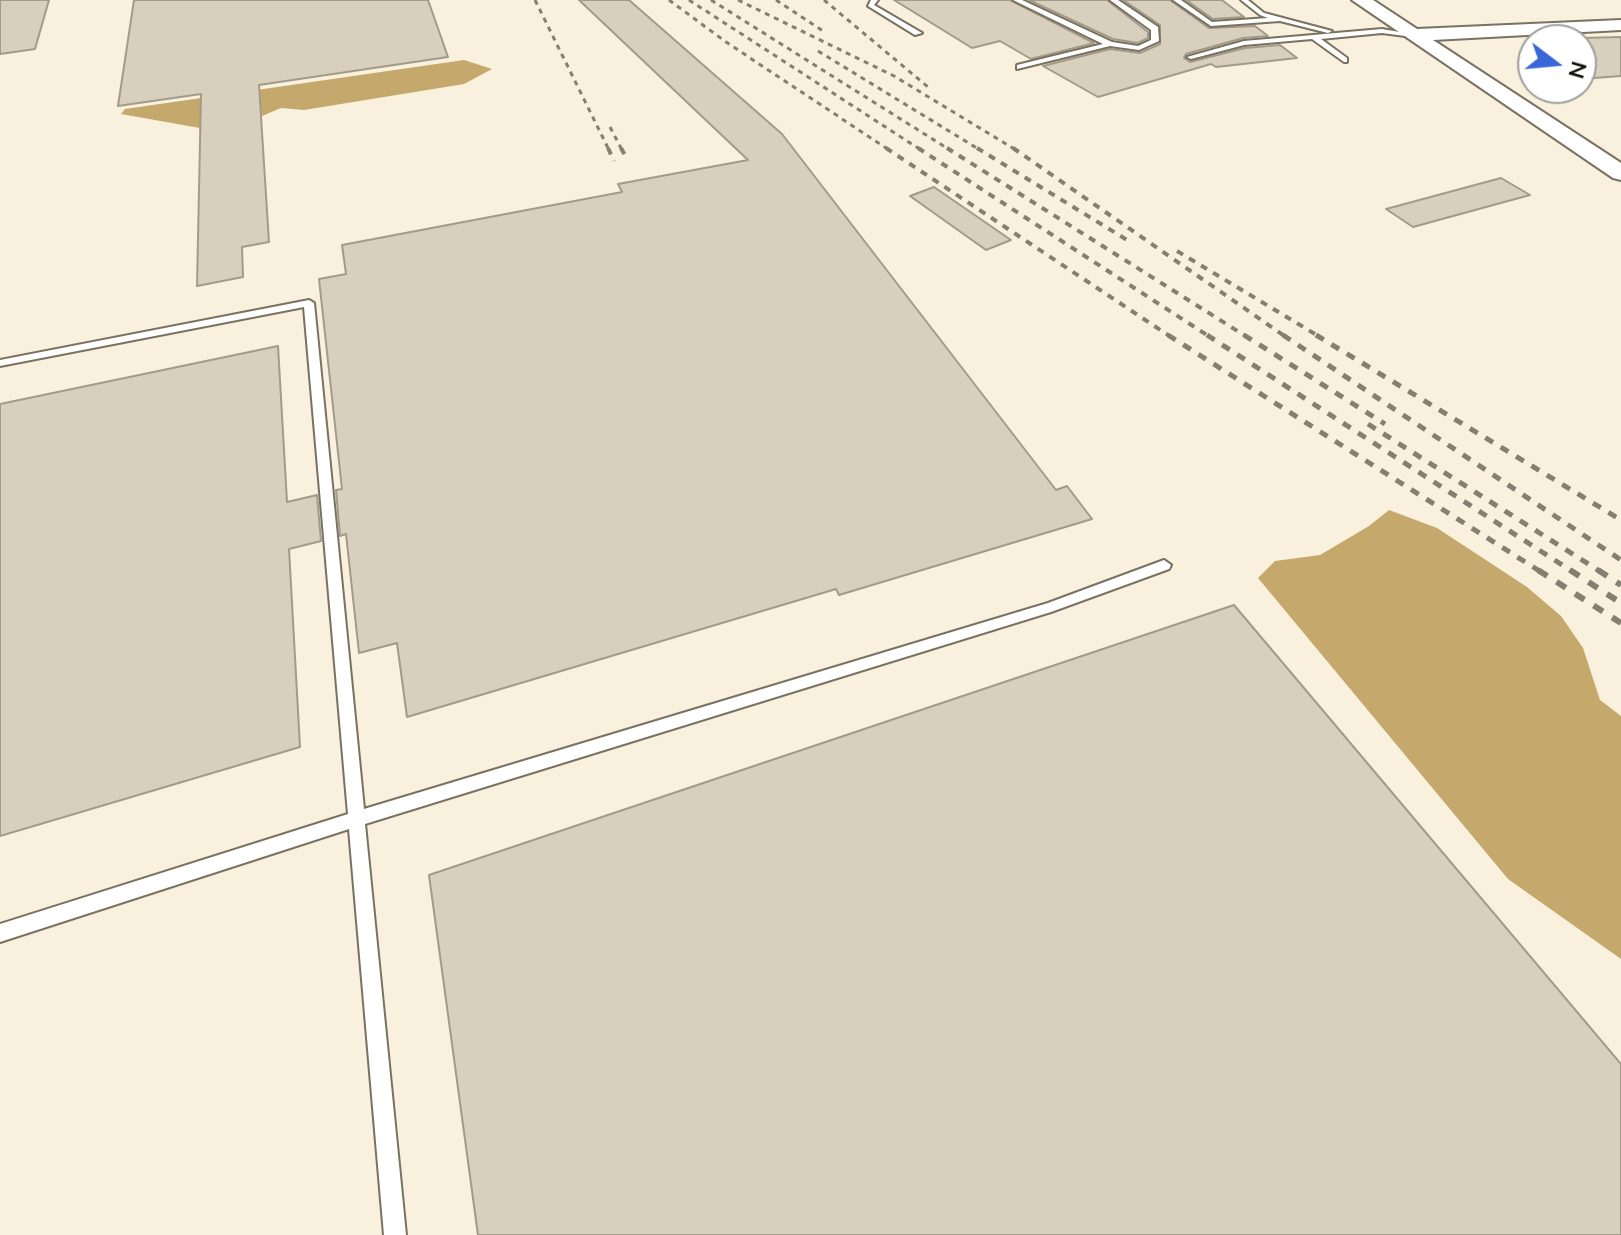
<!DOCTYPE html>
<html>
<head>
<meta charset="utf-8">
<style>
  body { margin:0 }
  #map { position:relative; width:1621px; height:1235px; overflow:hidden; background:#f9f0dd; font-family:Mulish,sans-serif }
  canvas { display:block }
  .north { position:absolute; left:1517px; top:24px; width:80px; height:80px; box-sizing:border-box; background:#fff; border:2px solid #a09f9d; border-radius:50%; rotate:106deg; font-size:22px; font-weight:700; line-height:32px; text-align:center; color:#120f09 }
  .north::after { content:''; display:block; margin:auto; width:28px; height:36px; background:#3b66d7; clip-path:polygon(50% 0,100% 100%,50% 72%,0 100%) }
</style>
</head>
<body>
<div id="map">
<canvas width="1621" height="1235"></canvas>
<div class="north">N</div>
</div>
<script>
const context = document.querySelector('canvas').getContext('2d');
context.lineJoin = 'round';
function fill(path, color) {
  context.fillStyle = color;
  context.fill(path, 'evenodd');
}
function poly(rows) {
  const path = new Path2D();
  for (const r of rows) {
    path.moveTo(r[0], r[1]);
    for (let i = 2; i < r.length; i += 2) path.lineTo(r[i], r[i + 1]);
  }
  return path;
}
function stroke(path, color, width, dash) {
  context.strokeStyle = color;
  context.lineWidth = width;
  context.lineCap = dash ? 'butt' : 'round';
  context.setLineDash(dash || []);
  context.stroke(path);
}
fill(poly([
  [464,60,492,69,464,84,304,110,281,108,262,116,261,124,237,122,200,128,121,114,125,109],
  [1389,510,1437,528,1527,587,1561,616,1583,648,1600,700,1621,716,1621,959,1508,879,1258,578,1275,561,1320,555,1369,526]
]), '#c4a86c');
const building = poly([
  [0,0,49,0,35,49,0,54,0,0],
  [134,0,428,0,448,57,259,85,269,242,242,247,243,277,197,286,201,94,118,106,134,0],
  [579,0,629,0,782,134,1056,490,1067,486,1092,519,839,595,836,589,407,717,397,643,359,653,346,534,340,536,336,490,342,489,319,279,346,274,342,245,622,192,618,184,748,160,579,0],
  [894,0,1010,0,1094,43,1031,59,1000,41,972,48,894,0],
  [1029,0,1107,0,1148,32,1148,38,1138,43,1113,39,1029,0],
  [1123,0,1170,0,1209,28,1255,26,1268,36,1243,38,1186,54,1184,58,1190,62,1245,48,1280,45,1297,58,1216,67,1211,64,1098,97,1043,66,1110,49,1140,53,1160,44,1160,25,1123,0],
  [1186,0,1222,0,1244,17,1213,19,1186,0],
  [1621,37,1621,76,1581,79,1581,38,1621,37],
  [1501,178,1530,195,1413,227,1386,209,1501,178],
  [934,187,1011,240,986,250,910,196,934,187],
  [278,346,287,502,317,495,321,541,289,549,300,747,0,836,0,404,278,346],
  [1234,605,1621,1064,1621,1235,478,1235,429,875,1234,605]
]);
fill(building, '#d8cfbc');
stroke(building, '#a39b89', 2);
const lane = poly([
  [871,0,878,0,874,5,922,33,915,35,868,6,871,0],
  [1013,0,1022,0,1112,42,1138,46,1151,40,1151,30,1110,0,1118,0,1158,27,1159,41,1139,50,1110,46,1017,69,1017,65,1103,44,1013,0],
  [1173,0,1181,0,1212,22,1268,18,1260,15,1241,0,1248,0,1264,13,1332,31,1328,33,1280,21,1211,26,1173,0],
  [1382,29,1417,35,1413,37,1382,33,1321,39,1347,58,1347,62,1344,62,1312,39,1244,45,1191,59,1187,57,1244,41,1382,29],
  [309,300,314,303,364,809,1048,603,1164,560,1171,565,1169,569,1051,612,365,824,406,1235,384,1235,349,829,0,942,0,924,348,814,304,307,0,366,0,360,309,300]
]);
const secondary = poly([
  [1352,0,1373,0,1417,29,1621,20,1621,30,1433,40,1621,163,1621,180,1613,178,1352,0]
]);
stroke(lane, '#7a7261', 4);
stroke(secondary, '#7a7261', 4);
fill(lane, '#fff');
fill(secondary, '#fff');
stroke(poly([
  [535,0,609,150],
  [669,0,726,42,889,150],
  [689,0,921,150],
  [711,0,950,150],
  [738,0,894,76,1016,150],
  [776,0,826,33],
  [824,0,928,87],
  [818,51,980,150],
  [610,127,622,150]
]), '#857f72', 3, [5, 5]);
stroke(poly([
  [608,148,614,161],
  [621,148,627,159],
  [886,148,1171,337],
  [918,148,1210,337],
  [947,148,1247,337],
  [977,148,1132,243],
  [1013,148,1286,337],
  [1177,251,1320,337]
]), '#857f72', 4, [7, 7]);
stroke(poly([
  [1168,335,1541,572],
  [1207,335,1573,572],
  [1244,335,1385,424],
  [1283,335,1621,560],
  [1316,335,1621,520],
  [1368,424,1601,572]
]), '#857f72', 5, [9, 9]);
stroke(poly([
  [1538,570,1621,623],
  [1570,570,1621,603],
  [1598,570,1621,585]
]), '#857f72', 6, [11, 11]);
</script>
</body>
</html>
